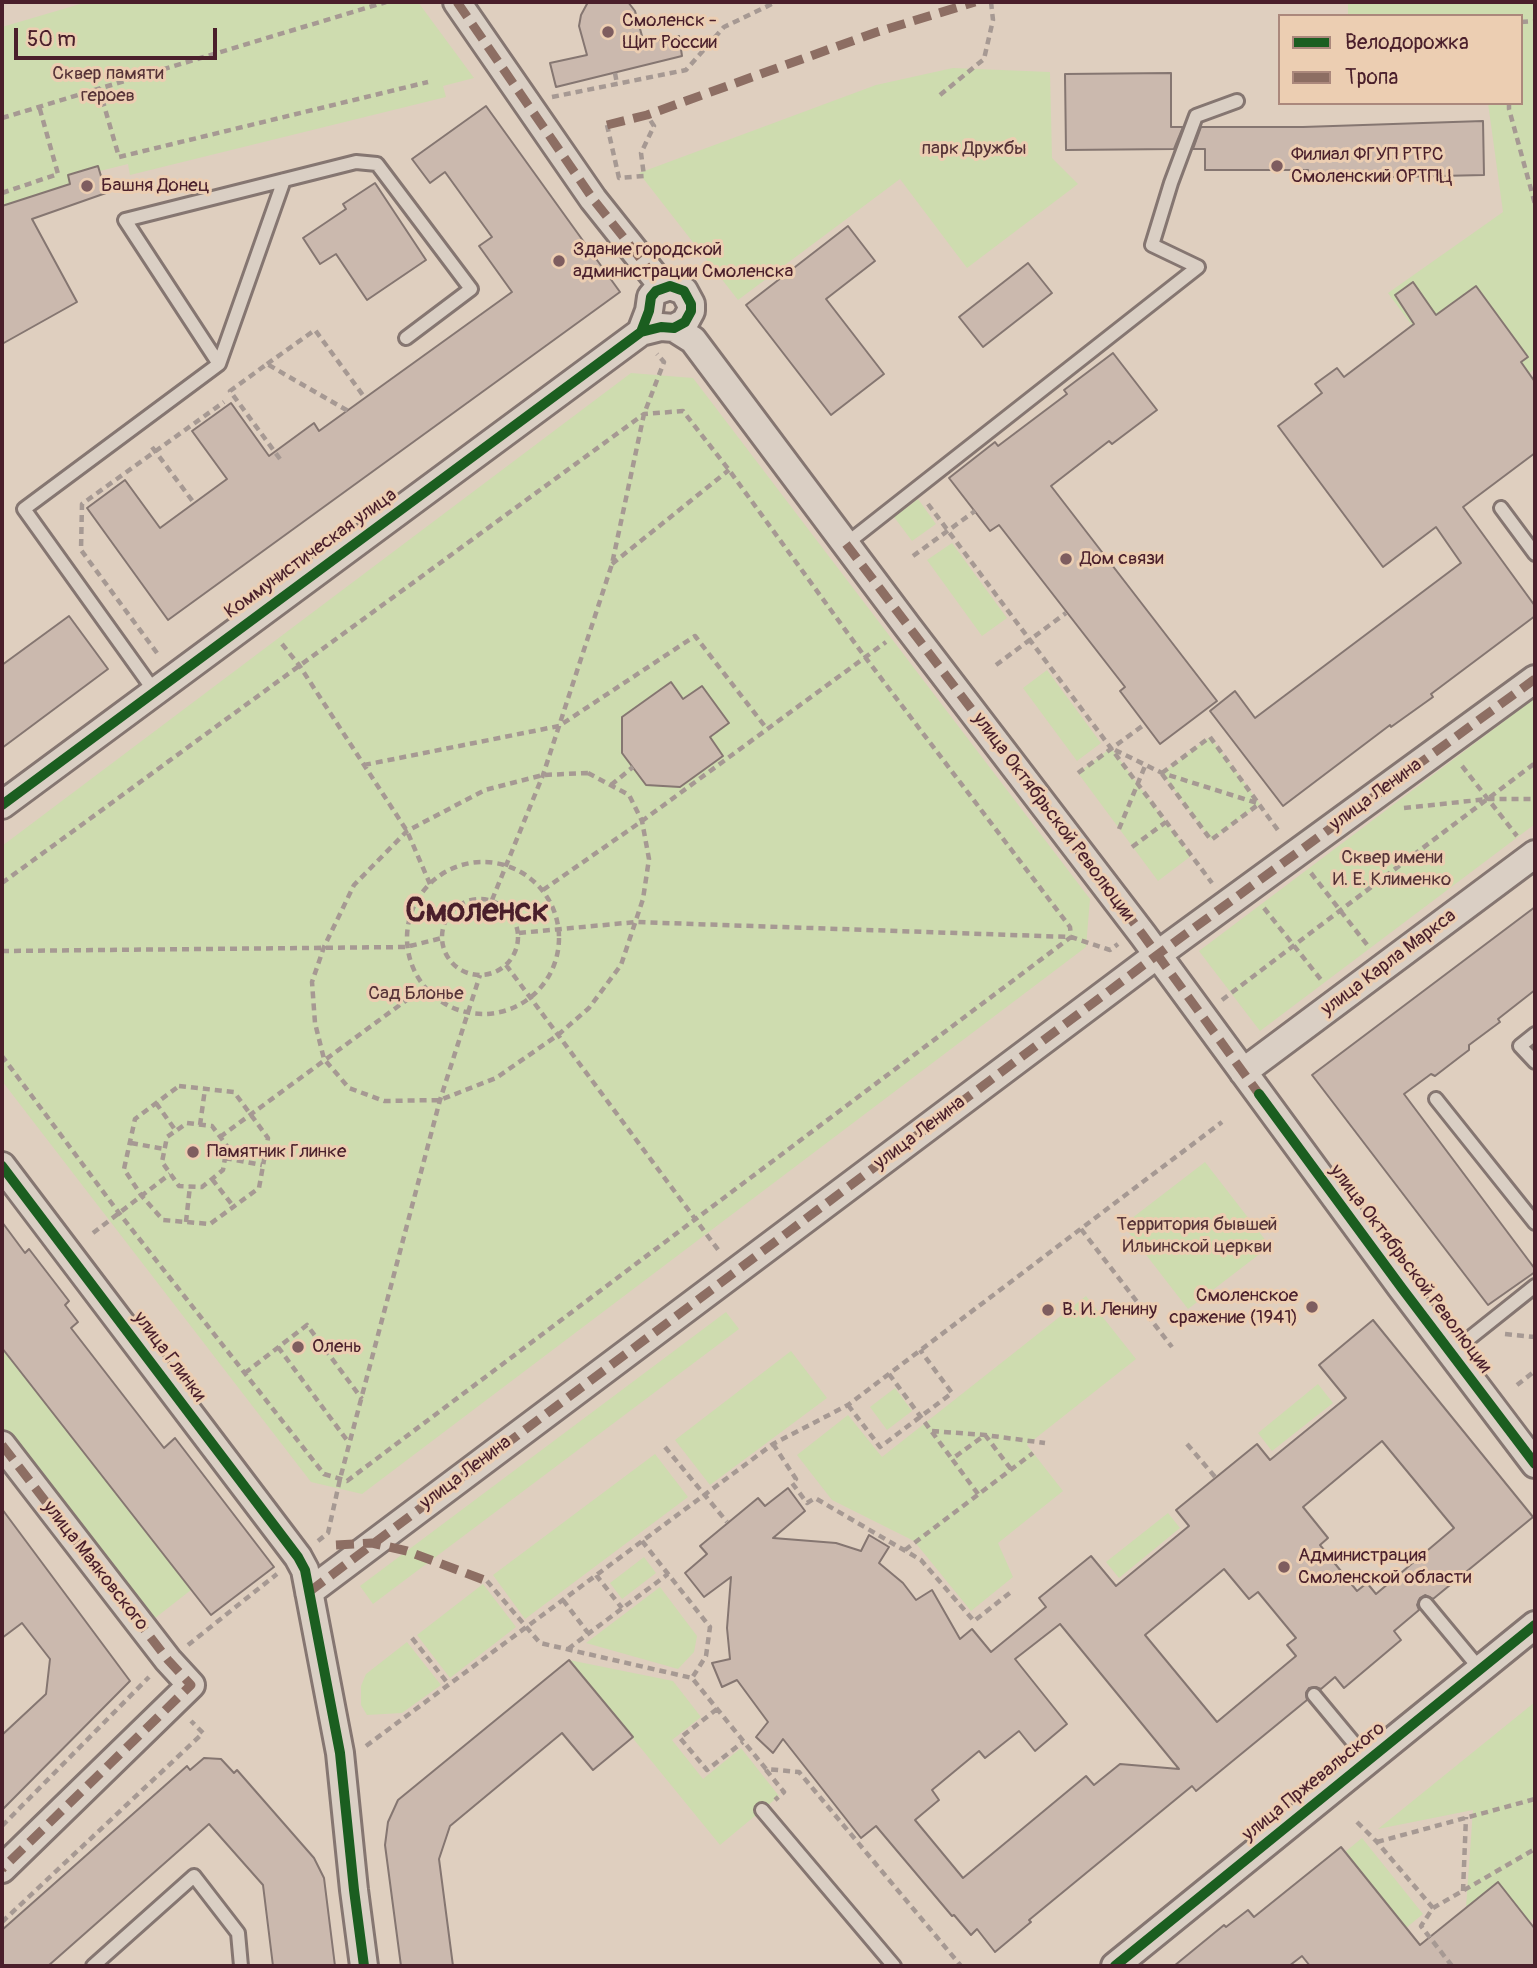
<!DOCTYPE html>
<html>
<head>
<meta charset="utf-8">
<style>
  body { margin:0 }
  #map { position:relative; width:1537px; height:1968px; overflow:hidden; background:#dfcfbf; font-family:Pangolin,sans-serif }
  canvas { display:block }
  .frame { position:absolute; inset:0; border:4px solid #4a1f2b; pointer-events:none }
  .legend { position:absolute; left:1278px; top:14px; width:245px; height:91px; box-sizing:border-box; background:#ecceb2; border:2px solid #ab887c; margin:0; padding:9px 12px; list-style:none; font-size:21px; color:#4a1f2b }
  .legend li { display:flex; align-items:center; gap:14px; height:35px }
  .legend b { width:35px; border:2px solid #ab887c }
  .scale { position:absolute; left:14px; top:28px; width:203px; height:32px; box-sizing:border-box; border:4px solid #4a1f2b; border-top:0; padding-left:9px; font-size:21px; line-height:24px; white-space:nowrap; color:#4a1f2b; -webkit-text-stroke:5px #ecceb2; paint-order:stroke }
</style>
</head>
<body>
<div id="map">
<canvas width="1537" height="1968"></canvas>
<div class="frame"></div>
<ul class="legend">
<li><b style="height:9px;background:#1b5e20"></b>Велодорожка</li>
<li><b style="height:9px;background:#8d6e63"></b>Тропа</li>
</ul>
<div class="scale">50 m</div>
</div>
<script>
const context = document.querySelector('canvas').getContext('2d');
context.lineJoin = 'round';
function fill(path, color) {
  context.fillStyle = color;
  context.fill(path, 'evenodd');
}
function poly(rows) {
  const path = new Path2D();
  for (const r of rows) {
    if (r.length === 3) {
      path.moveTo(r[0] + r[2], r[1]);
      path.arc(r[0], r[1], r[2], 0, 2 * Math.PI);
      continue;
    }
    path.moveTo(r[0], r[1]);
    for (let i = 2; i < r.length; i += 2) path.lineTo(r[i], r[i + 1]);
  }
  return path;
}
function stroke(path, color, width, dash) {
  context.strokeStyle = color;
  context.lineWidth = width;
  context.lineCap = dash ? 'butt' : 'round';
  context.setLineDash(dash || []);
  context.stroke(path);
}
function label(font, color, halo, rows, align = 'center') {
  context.font = font + ' Pangolin,sans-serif';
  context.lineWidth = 6;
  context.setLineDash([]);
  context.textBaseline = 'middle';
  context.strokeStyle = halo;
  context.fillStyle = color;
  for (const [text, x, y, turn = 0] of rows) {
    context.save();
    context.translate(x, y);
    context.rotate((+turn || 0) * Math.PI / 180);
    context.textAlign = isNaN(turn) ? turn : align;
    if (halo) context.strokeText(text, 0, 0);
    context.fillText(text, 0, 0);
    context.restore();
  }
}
fill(poly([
  [87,2,418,2,474,78,443,86,446,97,130,175,128,164,100,171,98,166,68,175,70,184,2,206,2,27],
  [1348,2,1535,2,1535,369,1476,412,1388,293,1503,212,1488,103,1521,103,1521,16,1348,16],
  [953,68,1050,72,1052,158,1078,184,967,268,900,179,738,300,639,173,876,85],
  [631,373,693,378,1090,899,1086,947,362,1494,311,1482,2,1081,2,846],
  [918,499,936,524,912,541,894,517],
  [952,543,1007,618,982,636,927,560],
  [1047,670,1101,743,1077,761,1023,688],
  [1535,698,1535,824,1260,1031,1199,951],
  [1210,737,1260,804,1211,840,1162,773],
  [1111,748,1191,856,1158,881,1078,773],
  [1205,1162,1270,1246,1188,1309,1123,1225],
  [1086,1296,1136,1359,1027,1445,1063,1491,998,1543,1013,1577,971,1611,914,1541,832,1500,797,1455,848,1415,882,1457],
  [726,1312,739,1329,373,1604,360,1586],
  [2,1347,191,1590,150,1622,2,1429],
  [791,1351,827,1398,710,1485,675,1440],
  [1318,1384,1333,1403,1272,1451,1258,1433],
  [895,1388,912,1411,887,1430,870,1407],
  [655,1454,688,1497,525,1619,493,1575],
  [1168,1513,1180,1528,1119,1578,1106,1562],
  [644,1557,656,1573,622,1599,610,1583],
  [483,1584,516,1627,450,1678,417,1635],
  [660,1587,697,1636,694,1652,678,1669,586,1643],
  [407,1642,441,1685,402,1713,367,1715,361,1705,361,1686,366,1674],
  [569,1660,673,1681,701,1717,672,1740,703,1779,741,1748,779,1796,720,1845],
  [1535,1702,1535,1917,1529,1922,1498,1883,1466,1907,1473,1810,1378,1829],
  [1362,1838,1423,1914,1406,1928,1345,1852]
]), '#cedcaf');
const building = poly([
  [588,2,628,2,635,11,644,43,679,36,682,56,556,87,550,63,587,55,579,26,581,15,588,2],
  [1171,73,1171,127,1183,127,1174,149,1066,150,1065,74,1171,73],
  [486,106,620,292,168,620,87,508,125,480,160,528,227,479,192,431,231,403,269,456,314,423,319,431,512,292,479,246,492,237,445,172,430,183,412,159,486,106],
  [1483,121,1484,175,1308,179,1308,170,1205,170,1205,149,1193,149,1201,127,1303,127,1483,121],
  [98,166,106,193,32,219,77,302,2,344,2,206,70,184,68,175,98,166],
  [375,183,426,260,367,300,336,254,320,264,303,238,346,209,343,204,375,183],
  [848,226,875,261,826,299,884,374,831,415,746,305,848,226],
  [1028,263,1052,293,983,347,959,317,1028,263],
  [1413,282,1436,315,1476,286,1528,357,1521,362,1535,382,1535,453,1463,507,1535,606,1535,616,1431,694,1433,697,1391,727,1390,725,1283,806,1210,711,1235,691,1255,718,1461,563,1436,527,1383,567,1278,426,1322,393,1315,384,1337,368,1344,377,1414,324,1395,295,1413,282],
  [1113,353,1157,410,1112,444,1109,441,1051,486,1217,701,1160,744,1120,691,1125,687,999,525,990,531,949,478,995,442,998,446,1067,394,1064,390,1113,353],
  [69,616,108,669,2,748,2,665,69,616],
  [671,682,683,699,702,686,729,723,710,737,723,756,680,787,646,785,622,753,622,717,671,682],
  [1535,907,1535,990,1498,1019,1500,1022,1469,1045,1469,1050,1461,1056,1435,1076,1431,1074,1404,1094,1535,1269,1535,1272,1488,1305,1312,1075,1535,907],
  [2,1222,25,1253,29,1249,69,1301,65,1305,78,1322,71,1328,164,1448,175,1438,274,1567,211,1615,2,1348,2,1222],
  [1373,1320,1533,1517,1433,1599,1425,1595,1420,1598,1417,1605,1419,1610,1394,1631,1401,1640,1344,1688,1335,1677,1321,1689,1316,1687,1309,1688,1306,1693,1307,1700,1196,1791,1192,1786,1029,1920,1031,1922,995,1952,977,1929,971,1935,954,1915,952,1916,876,1826,861,1838,783,1739,773,1753,756,1737,768,1722,737,1680,722,1687,712,1663,730,1659,727,1628,731,1577,704,1597,685,1573,707,1554,700,1546,758,1498,765,1506,788,1488,805,1511,773,1538,836,1543,861,1551,869,1535,889,1547,879,1563,903,1583,916,1600,932,1590,960,1639,972,1629,991,1652,1046,1607,1039,1598,1091,1556,1116,1586,1189,1526,1176,1510,1257,1444,1270,1460,1346,1398,1319,1365,1373,1320],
  [1382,1441,1454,1528,1376,1594,1367,1583,1357,1591,1320,1545,1328,1538,1303,1507,1382,1441],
  [1224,1569,1249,1599,1258,1592,1296,1638,1287,1645,1296,1656,1217,1722,1145,1635,1224,1569],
  [1060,1624,1179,1769,1120,1764,1094,1785,1086,1776,963,1878,915,1820,939,1800,932,1790,979,1751,985,1758,1019,1731,1035,1751,1067,1724,1015,1659,1060,1624],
  [2,1509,130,1681,2,1810,2,1735,46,1694,50,1659,22,1623,2,1638,2,1509],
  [569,1660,633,1737,593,1770,562,1733,450,1826,439,1859,453,1966,401,1966,385,1845,388,1822,398,1800,569,1660],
  [204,1758,221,1759,234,1773,237,1770,314,1858,324,1878,335,1966,273,1966,263,1885,209,1824,48,1966,2,1966,2,1930,187,1766,190,1770,204,1758],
  [1341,1847,1420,1945,1498,1882,1535,1929,1535,1966,1310,1966,1302,1956,1289,1966,1174,1966,1224,1925,1226,1927,1248,1910,1254,1917,1341,1847]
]);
fill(building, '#cbb9ae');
stroke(building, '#857671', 2);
const lane = poly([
  [219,364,125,220,356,162,377,164,471,289,406,338],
  [1501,508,1535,554],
  [846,544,1198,267,1152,245,1171,183,1196,116,1237,101],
  [155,692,24,509,219,364,284,180],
  [1535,1034,1520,1046,1535,1062],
  [1436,1099,1535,1223],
  [1451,1353,1535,1286],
  [1426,1604,1480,1669],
  [1314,1695,1368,1760],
  [762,1810,894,1966],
  [93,1966,194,1876,238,1933,241,1966]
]);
const street = poly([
  [457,2,593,199,663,287],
  [674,328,693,340,907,626,1143,935,1401,1287,1535,1464],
  [2,805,641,332,661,327,674,328,685,322,691,311,691,304,684,291,670,286,656,291,651,297,649,311,641,332],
  [1243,1072,1535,854],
  [2,1166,298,1557,305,1570,340,1753,354,1890,364,1966],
  [2,1445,168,1660,191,1685,2,1869],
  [309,1592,1157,955,1535,679],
  [1115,1966,1535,1625]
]);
stroke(lane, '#857671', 18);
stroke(street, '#857671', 32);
stroke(poly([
  [1521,22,1535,21],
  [615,73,617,84],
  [99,88,119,157,428,82],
  [940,95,984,59,993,20,991,2],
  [552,97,686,70,724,27,776,2],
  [1509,103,1509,109,1535,204],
  [2,118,386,2],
  [607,125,619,178,644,176,641,153,654,126,647,115],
  [2,193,58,174,39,106],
  [267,364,315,330,365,398],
  [152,447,194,503],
  [280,459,230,391,267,364,348,411],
  [928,504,1212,883],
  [913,556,975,511],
  [612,564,729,470],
  [282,644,299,665,407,831,430,884],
  [157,653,81,550,82,504,224,402],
  [996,665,1066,613],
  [1115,750,1162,773,1257,803],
  [364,765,559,726,695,636,767,729],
  [1462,766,1517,836],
  [588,773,629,795,642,821,649,859,643,899,621,965,589,1008,558,1035,496,1078,440,1100,384,1101,349,1088,324,1059,315,1023,312,982,324,947,354,885,407,831,485,790,543,775,588,773],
  [1078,773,1145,724],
  [1162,773,1210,737,1280,833],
  [1162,774,1211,840,1259,804],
  [611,785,633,767],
  [1404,808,1488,799,1535,799],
  [1119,829,1145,766],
  [1132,847,1166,822],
  [483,938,76],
  [1311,873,1368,946],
  [2,883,644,414,683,411,729,470,865,657,1070,927,1071,937,347,1481,324,1474,119,1213,2,1056],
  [543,890,642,821,886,642],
  [480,937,38],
  [492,900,543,775,612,564,644,414,664,362,657,354],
  [1264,908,1322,981],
  [519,933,636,922,1071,937,1110,950,1118,944],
  [2,951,406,947,442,938],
  [506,965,719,1251],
  [1222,1000,1535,763],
  [179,1086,234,1092,268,1138,259,1188,210,1224,163,1220,141,1195,124,1169,135,1119,179,1086],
  [156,1103,176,1131],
  [187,1123,212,1126,227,1146,223,1170,202,1187,179,1186,162,1162,167,1137,187,1123],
  [200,1125,205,1089],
  [220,1137,423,988],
  [131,1143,164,1149],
  [225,1158,262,1165],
  [212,1179,233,1206],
  [186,1222,190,1186],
  [1081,1229,1172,1347],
  [93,1233,170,1174],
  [1505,1334,1535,1337],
  [278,1347,349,1443],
  [245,1373,307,1325,362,1399],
  [889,1374,952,1459],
  [1517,1385,1535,1371],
  [848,1405,880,1447,952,1393,920,1350],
  [932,1431,985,1435,1045,1443],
  [773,1444,796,1479,792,1483,807,1503,815,1498,921,1560,974,1621,1011,1592],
  [1187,1444,1216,1478],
  [665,1447,727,1522],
  [978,1494,952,1459,985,1435,1011,1469],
  [318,1541,328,1533,340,1479,440,1100,480,975],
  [642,1541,710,1627,706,1656,692,1678],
  [905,1550,1033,1453],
  [596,1575,622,1608],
  [487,1581,540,1643,692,1678,766,1769,799,1772,961,1966],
  [563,1600,588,1633],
  [412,1638,449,1685],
  [188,1645,277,1574],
  [568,1649,668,1574],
  [717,1709,680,1738,707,1770,743,1742],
  [366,1746,773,1444,848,1405,1222,1122],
  [766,1770,784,1792,775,1800],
  [1357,1822,1377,1842,1433,1908],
  [2,1826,149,1677],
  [1377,1842,1535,1799],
  [1463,1891,1466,1817],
  [2,1922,203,1733,191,1721],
  [1452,1966,1421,1926,1433,1908,1535,1849]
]), '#a69993', 4.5, [7, 5]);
stroke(lane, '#dacfc4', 12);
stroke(street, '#dacfc4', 26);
stroke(poly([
  [457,2,593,199,663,287],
  [607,125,647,115,877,32,975,2],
  [846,544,1143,935,1259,1094],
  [2,1445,168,1660,191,1685,2,1869],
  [336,1545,372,1543,407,1551,487,1581],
  [309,1592,1157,955,1535,679]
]), '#8d6e63', 9, [18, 9]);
stroke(poly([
  [2,805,641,332,661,327,674,328,685,322,691,311,691,304,684,291,670,286,656,291,651,297,649,311,641,332],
  [1259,1094,1401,1287,1535,1464],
  [2,1166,298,1557,305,1570,340,1753,354,1890,364,1966],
  [1115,1966,1535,1625]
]), '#1b5e20', 10);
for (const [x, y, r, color] of [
  [608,32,7,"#7e5d5f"],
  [1277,166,7,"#7e5d5f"],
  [87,186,7,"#7e5d5f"],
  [559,261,7,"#7e5d5f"],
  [1066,559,7,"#7e5d5f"],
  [193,1152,7,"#7e5d5f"],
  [1312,1307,7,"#7e5d5f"],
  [1048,1310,7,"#7e5d5f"],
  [298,1347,7,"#7e5d5f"],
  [1284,1567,7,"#7e5d5f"]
]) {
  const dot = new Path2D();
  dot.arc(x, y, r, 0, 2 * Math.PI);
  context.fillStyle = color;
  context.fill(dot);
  stroke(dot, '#ecceb2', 2.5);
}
label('19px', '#4a1f2b', '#ecceb2', [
  ["Смоленск -",622,21],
  ["Щит России",622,43],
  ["Филиал ФГУП РТРС",1291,155],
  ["Смоленский ОРТПЦ",1291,177],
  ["Башня Донец",101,186],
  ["Здание городской",573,250],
  ["администрации Смоленска",573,272],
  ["Дом связи",1080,559],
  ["Памятник Глинке",207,1152],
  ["Смоленское",1298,1296,"right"],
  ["сражение (1941)",1298,1318,"right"],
  ["В. И. Ленину",1062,1310],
  ["Олень",312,1347],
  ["Администрация",1298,1556],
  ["Смоленской области",1298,1578]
], 'left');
label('19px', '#563337', '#ecceb2', [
  ["Сквер памяти",108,74],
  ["героев",108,96],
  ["парк Дружбы",974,149],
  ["Сквер имени",1392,858],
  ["И. Е. Клименко",1392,880],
  ["Сад Блонье",416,994],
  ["Территория бывшей",1197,1225],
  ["Ильинской церкви",1197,1247]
]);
label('19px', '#4a1f2b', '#ecceb2', [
  ["Коммунистическая улица",311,554,-36],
  ["улица Ленина",1376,795,-36],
  ["улица Октябрьской Революции",1053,817,53],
  ["улица Карла Маркса",1389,963,-37],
  ["улица Ленина",920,1133,-37],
  ["улица Октябрьской Революции",1410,1269,53],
  ["улица Глинки",169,1357,53],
  ["улица Ленина",466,1473,-37],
  ["улица Маяковского",95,1566,52],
  ["улица Пржевальского",1314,1782,-39]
]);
label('bold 33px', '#4a1f2b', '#ecceb2', [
  ["Смоленск",477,913]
]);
</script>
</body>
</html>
